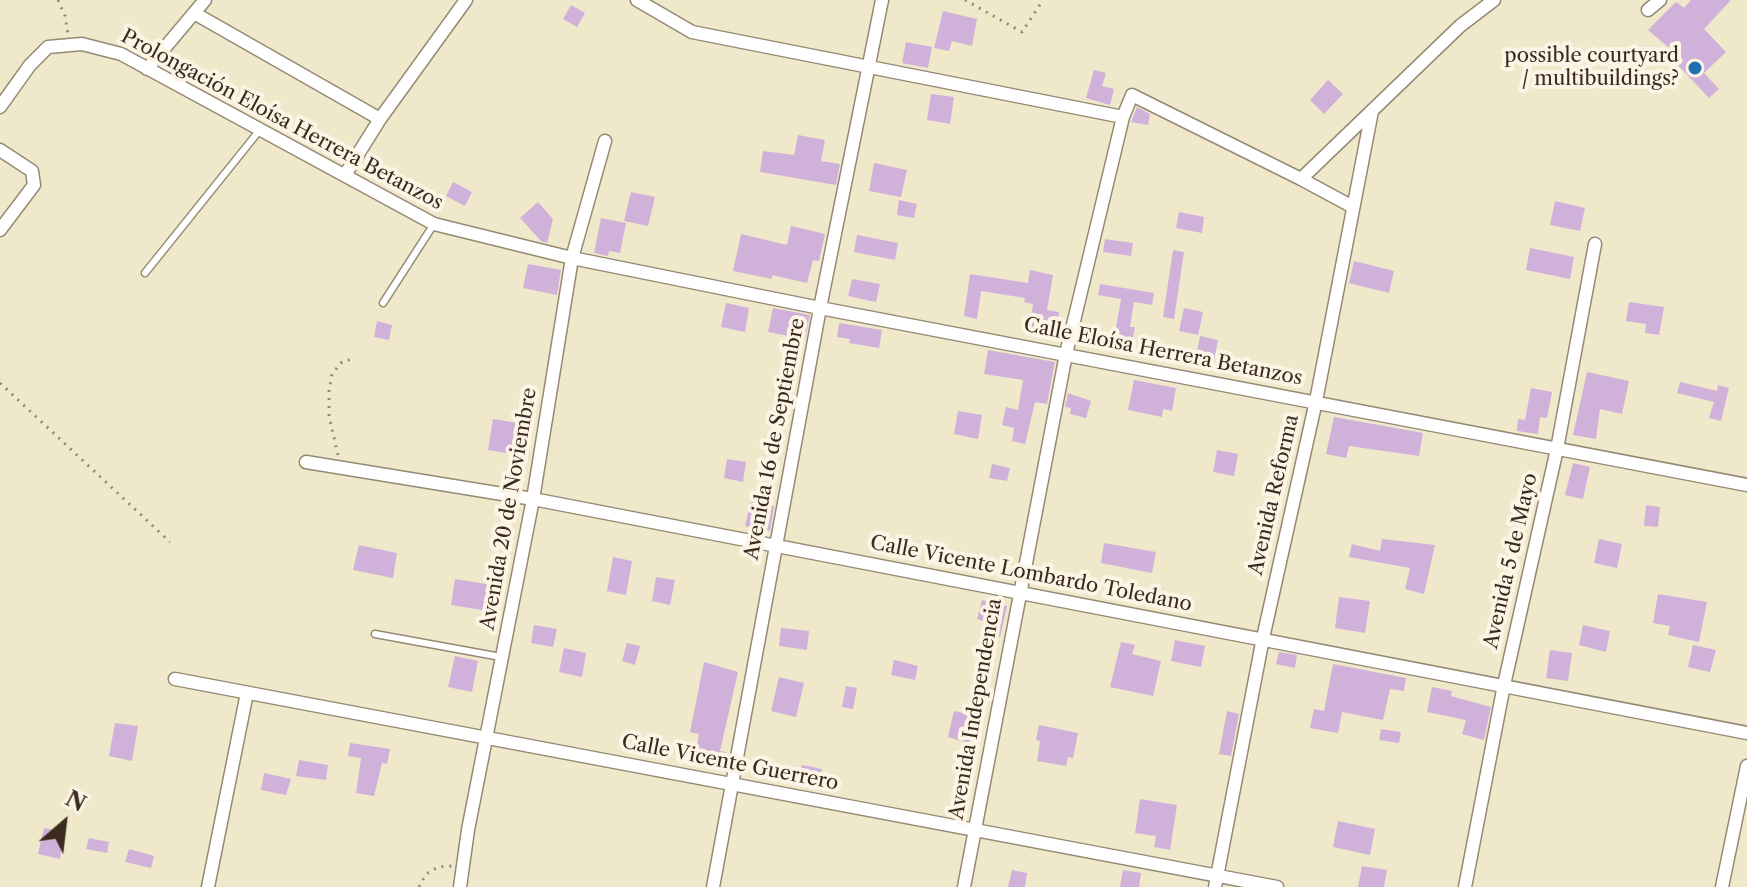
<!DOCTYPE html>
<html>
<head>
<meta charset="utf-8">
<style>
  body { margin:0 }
  #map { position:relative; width:1747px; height:887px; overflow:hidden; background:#f0e8cb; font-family:"Libre Caslon Text",serif }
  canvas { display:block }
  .north { position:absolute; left:24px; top:783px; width:80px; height:80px; -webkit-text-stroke:6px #fcf5e5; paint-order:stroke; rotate:28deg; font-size:22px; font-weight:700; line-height:32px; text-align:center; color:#3b2a1e }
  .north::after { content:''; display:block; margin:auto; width:28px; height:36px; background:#3b2a1e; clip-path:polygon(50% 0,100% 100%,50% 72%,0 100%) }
</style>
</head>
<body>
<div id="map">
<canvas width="1747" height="887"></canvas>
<div class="north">N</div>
</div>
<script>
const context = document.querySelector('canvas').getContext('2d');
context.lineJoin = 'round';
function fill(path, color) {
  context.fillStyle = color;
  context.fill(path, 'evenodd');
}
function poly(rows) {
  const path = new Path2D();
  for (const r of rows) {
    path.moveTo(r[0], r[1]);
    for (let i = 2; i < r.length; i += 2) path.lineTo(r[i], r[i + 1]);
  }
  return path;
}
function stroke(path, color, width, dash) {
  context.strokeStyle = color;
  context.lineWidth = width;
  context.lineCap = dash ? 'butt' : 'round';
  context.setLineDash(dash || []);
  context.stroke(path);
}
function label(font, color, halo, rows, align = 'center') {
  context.font = font + ' "Libre Caslon Text",serif';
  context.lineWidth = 8;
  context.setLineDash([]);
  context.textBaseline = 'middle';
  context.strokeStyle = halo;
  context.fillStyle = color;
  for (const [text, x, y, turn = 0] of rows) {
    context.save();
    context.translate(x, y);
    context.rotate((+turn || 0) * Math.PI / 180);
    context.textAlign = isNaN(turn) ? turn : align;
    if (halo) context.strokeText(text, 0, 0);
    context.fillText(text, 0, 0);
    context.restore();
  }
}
fill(poly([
  [1691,0,1731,0,1704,29,1726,52,1704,73,1719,89,1709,98,1676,63,1681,58,1648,30,1676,2,1684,8],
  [571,5,585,13,577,27,563,19],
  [943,11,977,19,972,46,952,41,949,51,934,48],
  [906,42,932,47,928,68,902,63],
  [1094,70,1106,73,1102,86,1114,89,1110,105,1086,98],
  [1328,80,1343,94,1324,114,1310,100],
  [931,94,954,97,950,124,927,120],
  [1137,107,1150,114,1148,125,1131,122],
  [798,135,825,140,821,161,840,164,836,185,760,172,763,151,794,155],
  [874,163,907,170,901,197,869,191],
  [453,182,472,192,465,206,446,196],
  [631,192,655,197,648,226,624,221],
  [899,200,917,204,914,218,897,215],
  [1555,201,1585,208,1580,231,1550,225],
  [538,202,553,219,547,243,541,241,520,218],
  [1179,212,1204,217,1202,233,1176,228],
  [601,218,626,223,620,253,609,251,608,256,594,253],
  [791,226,825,234,819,261,813,260,807,283,772,275,772,279,733,271,741,234,787,245],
  [857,235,898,243,895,260,854,252],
  [1105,239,1133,243,1131,256,1103,252],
  [1530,248,1574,257,1570,279,1526,270],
  [1173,250,1184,252,1174,319,1163,317],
  [1354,261,1394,271,1389,293,1349,283],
  [528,264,561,270,557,295,523,288],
  [1030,270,1053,275,1047,310,1059,312,1055,333,1029,329,1033,304,1024,302,1025,298,981,291,977,319,964,316,970,274,1028,283],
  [852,279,880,284,876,302,848,296],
  [1100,284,1154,293,1152,305,1134,302,1130,327,1135,327,1131,348,1113,345,1121,299,1098,295],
  [1629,302,1664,307,1659,335,1645,333,1646,324,1626,321],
  [726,303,749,308,745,332,721,327],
  [773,308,810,315,805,339,768,332],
  [1184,308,1203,312,1198,335,1179,331],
  [377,321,392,325,389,340,374,337],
  [839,323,882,330,879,348,849,343,850,339,837,337],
  [1200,336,1218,340,1212,371,1194,367],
  [988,350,1055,362,1047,404,1035,402,1025,444,1012,441,1014,428,1002,425,1006,407,1018,410,1023,380,984,374],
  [1587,372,1629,381,1622,414,1600,409,1596,439,1573,435],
  [1134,380,1176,388,1172,411,1163,409,1162,417,1128,410],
  [1680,382,1717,391,1718,385,1729,388,1721,421,1709,418,1714,402,1677,393],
  [1531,388,1552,392,1547,418,1540,417,1538,434,1517,431,1518,419,1525,420],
  [1068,393,1091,401,1086,418,1070,414,1071,408,1065,407],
  [958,411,982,415,978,439,954,434],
  [1334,417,1423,433,1419,456,1349,446,1346,458,1326,454],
  [493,419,523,424,518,455,488,450],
  [1217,450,1238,454,1234,476,1213,472],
  [727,459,746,462,743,482,724,478],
  [1573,463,1590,467,1583,499,1565,495],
  [992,464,1010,468,1007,481,989,478],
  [751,501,774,506,770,531,745,526],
  [1646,505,1660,507,1658,527,1644,526],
  [1382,539,1435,545,1424,594,1405,589,1410,568,1349,557,1352,544,1380,551],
  [1599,539,1622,544,1617,568,1594,563],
  [1104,543,1156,552,1152,573,1101,563],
  [359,545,397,553,393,578,353,570],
  [613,557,632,561,626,595,607,591],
  [656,577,675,580,670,605,652,601],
  [455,579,493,585,489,611,451,605],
  [1658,594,1707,602,1699,642,1668,635,1670,626,1653,623],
  [1339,597,1370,601,1365,633,1335,628],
  [982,600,1007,606,1000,637,988,634,991,623,977,619],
  [534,625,557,629,553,647,531,643],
  [1583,625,1610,631,1606,652,1579,645],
  [781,628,809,631,807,650,779,646],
  [1175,640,1205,646,1201,667,1171,661],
  [1121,642,1135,645,1132,654,1161,661,1153,696,1110,687],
  [627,643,640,646,635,665,622,661],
  [1693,645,1716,650,1710,672,1688,667],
  [564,648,586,653,582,677,559,672],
  [1550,650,1572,653,1568,681,1546,678],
  [1279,652,1297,655,1295,668,1276,664],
  [455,656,478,661,472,692,448,687],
  [894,660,918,666,915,680,891,675],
  [704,662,738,672,720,751,726,752,724,764,695,759,699,734,690,732],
  [1333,664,1406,678,1404,691,1390,689,1383,720,1342,712,1338,733,1310,728,1314,709,1324,711],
  [779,677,804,683,796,717,771,711],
  [846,686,857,688,853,709,842,707],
  [1432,687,1452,691,1451,696,1491,707,1484,740,1462,734,1466,720,1427,712],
  [954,711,976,716,969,743,948,737],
  [1227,711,1239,714,1231,756,1219,754],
  [115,723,138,726,132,761,109,756],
  [1039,725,1078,733,1073,758,1068,757,1066,766,1037,761,1040,741,1036,740],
  [1381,729,1401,732,1399,743,1379,740],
  [350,743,390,749,387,764,382,763,374,796,356,793,361,758,348,756],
  [299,760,328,765,326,780,296,776],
  [802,765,822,769,818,787,798,783],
  [264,773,291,779,286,795,261,790],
  [1140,799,1177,805,1170,850,1154,847,1156,836,1135,833],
  [1338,821,1375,829,1370,855,1333,847],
  [44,828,64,832,60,859,38,854],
  [89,838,109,842,107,853,86,849],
  [129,849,154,856,151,868,125,862],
  [1362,866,1387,870,1384,887,1358,887],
  [1012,870,1027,873,1025,887,1008,887],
  [1123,870,1141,873,1139,887,1120,887]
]), '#d0b1da');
const lane = poly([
  [145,273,259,131],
  [383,303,434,224],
  [375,634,501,657]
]);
const street = poly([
  [637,0,692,32,1123,117],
  [1648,10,1660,0],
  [194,13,380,119],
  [147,69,205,0],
  [0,107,30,65,48,47,82,44,121,54,434,224,572,258,820,308,1747,485],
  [0,150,32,171,34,185,0,230],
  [345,175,380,119,466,0],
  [1301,179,1353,207],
  [306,462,533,499,1747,733],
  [175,679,1277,887],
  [208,887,247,693],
  [460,887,468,830,533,499,572,258,605,141],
  [713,887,820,308,882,0],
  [964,887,1066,354,1123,117,1132,95,1301,179,1460,26,1494,0],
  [1215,887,1263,638,1316,401,1372,111],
  [1465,887,1504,685,1557,449,1595,244],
  [1722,887,1747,766]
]);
stroke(lane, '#968974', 9);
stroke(street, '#968974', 15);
stroke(poly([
  [58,0,65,16,68,34],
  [965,0,1022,32,1043,0],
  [0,383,170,542],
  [338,455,329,416,329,391,332,374,342,362,352,359],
  [419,887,426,874,438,867,452,866]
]), '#968974', 3, [2, 6]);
stroke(lane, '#fff', 6);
stroke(street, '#fff', 12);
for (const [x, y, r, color] of [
  [1695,68,8,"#1f6fb2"]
]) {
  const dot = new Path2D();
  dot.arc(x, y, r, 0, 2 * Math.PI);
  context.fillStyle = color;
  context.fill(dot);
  stroke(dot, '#fcf5e5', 3);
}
label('20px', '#3b2a1e', '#fcf5e5', [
  ["possible courtyard",1679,56],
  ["/ multibuildings?",1679,79]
], 'right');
label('20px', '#3b2a1e', '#fcf5e5', [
  ["Prolongación Eloísa Herrera Betanzos",282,120,28],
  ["Calle Eloísa Herrera Betanzos",1163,352,11],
  ["Avenida 16 de Septiembre",775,439,-79],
  ["Avenida Reforma",1274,495,-77],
  ["Avenida 20 de Noviembre",509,509,-80],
  ["Avenida 5 de Mayo",1511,561,-77],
  ["Calle Vicente Lombardo Toledano",1031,574,11],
  ["Avenida Independencia",976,709,-80],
  ["Calle Vicente Guerrero",730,763,11]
]);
</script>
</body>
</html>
